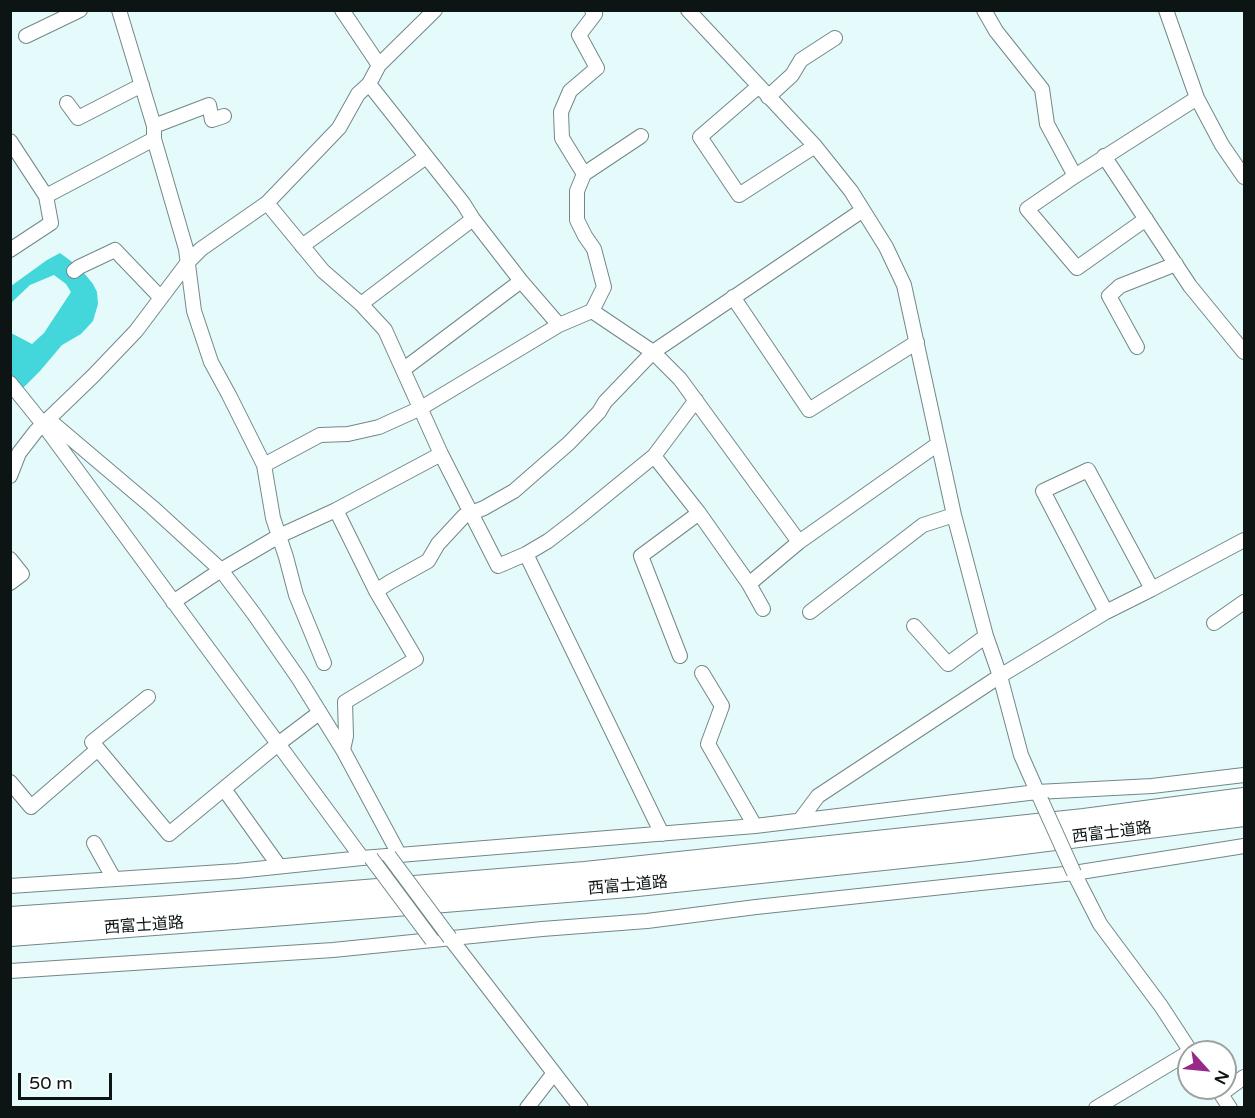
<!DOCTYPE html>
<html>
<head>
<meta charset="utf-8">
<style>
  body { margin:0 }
  #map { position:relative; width:1255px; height:1118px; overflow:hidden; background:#e5fafb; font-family:"Varela Round",sans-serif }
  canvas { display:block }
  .frame { position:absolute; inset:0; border:12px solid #0c1414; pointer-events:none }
  .north { position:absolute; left:1177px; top:1040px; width:60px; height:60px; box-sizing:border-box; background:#fff; border:2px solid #9ea1a1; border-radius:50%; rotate:117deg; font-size:16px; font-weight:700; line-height:24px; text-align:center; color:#0c1414 }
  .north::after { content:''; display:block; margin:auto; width:21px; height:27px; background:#992988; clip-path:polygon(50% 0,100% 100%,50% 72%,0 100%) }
  .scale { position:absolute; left:18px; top:1073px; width:94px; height:27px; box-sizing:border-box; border:3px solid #0c1414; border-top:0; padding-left:8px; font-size:18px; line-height:21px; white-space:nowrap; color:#0c1414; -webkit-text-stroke:4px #fff; paint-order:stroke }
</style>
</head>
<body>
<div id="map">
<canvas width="1255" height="1118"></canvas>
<div class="frame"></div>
<div class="north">N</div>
<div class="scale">50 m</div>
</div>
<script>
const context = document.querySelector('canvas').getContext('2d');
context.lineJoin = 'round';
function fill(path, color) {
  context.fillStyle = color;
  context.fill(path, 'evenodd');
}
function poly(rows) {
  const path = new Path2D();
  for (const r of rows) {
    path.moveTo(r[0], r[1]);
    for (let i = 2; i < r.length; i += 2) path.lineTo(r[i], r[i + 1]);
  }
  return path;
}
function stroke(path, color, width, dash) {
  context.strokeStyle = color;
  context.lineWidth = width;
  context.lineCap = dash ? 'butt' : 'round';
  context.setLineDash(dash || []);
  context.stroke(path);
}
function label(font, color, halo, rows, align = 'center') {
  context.font = font + ' "Varela Round","Noto Sans JP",sans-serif';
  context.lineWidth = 4.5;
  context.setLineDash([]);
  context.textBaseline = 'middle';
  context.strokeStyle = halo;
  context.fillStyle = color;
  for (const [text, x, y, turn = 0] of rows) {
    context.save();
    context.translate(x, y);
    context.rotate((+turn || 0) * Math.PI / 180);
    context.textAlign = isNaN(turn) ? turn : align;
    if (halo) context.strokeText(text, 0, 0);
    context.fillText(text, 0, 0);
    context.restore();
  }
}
fill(poly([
  [60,253,79,267,93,284,97,292,98,304,93,321,81,334,62,345,40,371,23,388,11,383,11,333,32,344,44,333,71,292,66,284,54,275,30,285,11,303,11,286,47,260]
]), '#43d6da');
const minor = poly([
  [119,10,154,126,154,139,186,249,194,311,211,362,229,395,264,465,273,518,286,557,296,595,324,663],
  [342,10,379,65],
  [688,10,815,146,851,191,886,247,904,285,954,515,986,636,1000,676,1021,755,1040,798],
  [984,10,996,31,1042,89,1047,124,1075,176],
  [1166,10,1197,98,1222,145,1244,177],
  [26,36,80,10],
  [369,84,463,203,473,219,521,281,559,325],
  [759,86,700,137,739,195,815,146],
  [768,97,792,75,801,60,835,38],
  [67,103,78,118,142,85],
  [154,126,209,105,212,120,224,116],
  [10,141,46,196],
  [1104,156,1190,286,1244,352],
  [584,174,562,138,561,112,570,91,597,68,579,35,595,14,592,10],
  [267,203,323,271,361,304,385,330,441,454,498,566,526,554,548,541,578,518,654,456,696,400],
  [1146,219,1077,268,1027,209,1075,176,1197,98],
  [302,246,426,157],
  [10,250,51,223,46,196,154,139],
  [74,271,79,267,115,250,161,298],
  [733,297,809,410,917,342],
  [361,304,473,219],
  [592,311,604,287,594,249,585,236,577,220,577,191,584,174,641,136],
  [1137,347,1109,296,1120,286,1176,264],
  [404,369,521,281],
  [10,383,43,424,362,858],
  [48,419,152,507,221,570,254,614,299,679,343,750,400,856],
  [654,456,699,513,749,584,763,609],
  [264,465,320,435,348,434,379,427,421,408,559,325,592,311,653,352,680,379,799,542],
  [10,476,19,453,36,431,93,376,136,331,188,262,201,249,267,203,339,128,358,94,369,84,379,65,435,10],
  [336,510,376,591,390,582,428,561,438,544,464,516,484,508,514,491,569,443,599,412,605,402,653,352,863,210],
  [526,554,662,834],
  [10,559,22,574,10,583],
  [749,584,799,542,938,444],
  [173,602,221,570,279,536,336,510,441,454],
  [810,612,923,525,954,515],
  [1106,612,1043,491,1088,470,1152,589],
  [1214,623,1244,602],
  [914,626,948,664,986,636],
  [680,656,641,556,699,513],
  [702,673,722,706,708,744,755,826],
  [148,697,92,742,169,834,278,744,319,713],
  [343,750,346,736,345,702,416,659,376,591],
  [10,782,31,807,98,749],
  [224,789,279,866],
  [800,820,818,796,1000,676,1106,612,1152,589,1244,540],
  [94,843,114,879],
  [1074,873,1100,924,1161,1006,1191,1052],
  [10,886,237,871,362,858,755,826,1037,792,1152,786,1244,775],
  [450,938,581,1108],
  [10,971,333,950,542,929,647,921,756,907,1074,873,1244,846],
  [1217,1088,1230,1108],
  [1221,1094,1244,1077],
  [527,1108,554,1073],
  [1096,1108,1191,1051]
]);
const highway = poly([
  [10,917,170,906,585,872,1084,819,1244,798],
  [10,936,273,916,628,887,968,851,1244,816]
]);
stroke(minor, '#738787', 16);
stroke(highway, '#738787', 22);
stroke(minor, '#fff', 14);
stroke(highway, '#fff', 20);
const minorBridge = poly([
  [1041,800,1074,873],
  [389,856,450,938],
  [371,858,432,940]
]);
stroke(minorBridge, '#738787', 16, []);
stroke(minorBridge, '#fff', 14);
label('16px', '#0c1414', '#fff', [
  ["西富士道路",1112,833,-7],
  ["西富士道路",628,886,-5],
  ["西富士道路",144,926,-4]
]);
</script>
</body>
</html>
